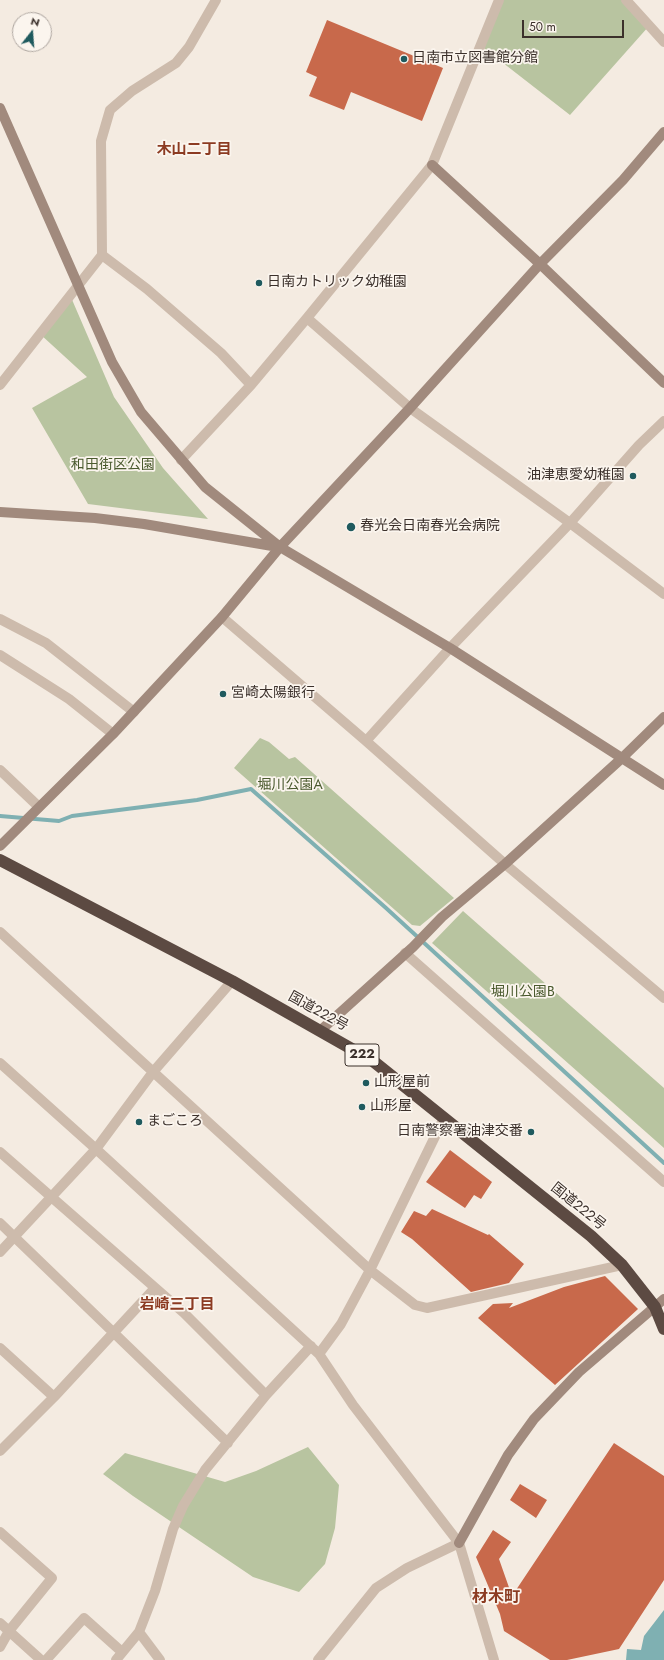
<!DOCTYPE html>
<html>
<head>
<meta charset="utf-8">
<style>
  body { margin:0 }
  #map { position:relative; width:664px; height:1660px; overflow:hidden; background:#f4ebe1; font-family:Jost,sans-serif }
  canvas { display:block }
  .north { position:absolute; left:12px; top:12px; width:40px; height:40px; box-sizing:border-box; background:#fbf5ee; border:1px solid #aea6a0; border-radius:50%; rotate:17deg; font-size:11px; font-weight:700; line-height:16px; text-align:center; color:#3b302b }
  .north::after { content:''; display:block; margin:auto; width:14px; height:18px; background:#1f5a5e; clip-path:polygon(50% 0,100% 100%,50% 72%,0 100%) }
  .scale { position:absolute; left:522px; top:20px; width:102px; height:18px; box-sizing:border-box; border:2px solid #3b302b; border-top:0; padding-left:5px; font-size:12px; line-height:14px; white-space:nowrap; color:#3b302b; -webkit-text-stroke:3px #fbf5ee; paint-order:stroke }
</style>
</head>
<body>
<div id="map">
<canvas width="664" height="1660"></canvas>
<div class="north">N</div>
<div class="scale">50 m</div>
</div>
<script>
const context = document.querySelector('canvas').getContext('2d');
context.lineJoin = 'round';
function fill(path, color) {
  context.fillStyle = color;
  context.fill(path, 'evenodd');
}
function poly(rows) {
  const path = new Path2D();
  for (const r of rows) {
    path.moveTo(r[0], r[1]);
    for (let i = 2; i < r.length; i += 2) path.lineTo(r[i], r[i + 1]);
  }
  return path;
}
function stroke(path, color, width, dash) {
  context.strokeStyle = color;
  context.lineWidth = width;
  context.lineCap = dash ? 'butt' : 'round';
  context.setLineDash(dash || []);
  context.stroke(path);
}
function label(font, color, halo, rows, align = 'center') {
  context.font = font + ' Jost,"Noto Sans JP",sans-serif';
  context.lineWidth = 3.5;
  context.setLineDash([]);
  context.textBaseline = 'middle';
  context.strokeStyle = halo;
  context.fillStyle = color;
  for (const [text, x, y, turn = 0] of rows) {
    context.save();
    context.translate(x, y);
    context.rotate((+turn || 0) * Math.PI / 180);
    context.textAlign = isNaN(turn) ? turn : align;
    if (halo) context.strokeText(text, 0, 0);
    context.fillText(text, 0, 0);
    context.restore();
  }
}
fill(poly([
  [499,0,626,0,649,26,570,115,480,45],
  [70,295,114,397,163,468,208,519,88,504,32,408,87,377,40,334],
  [260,738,269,742,289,759,295,757,454,898,420,926,412,925,234,768],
  [463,911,664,1088,664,1148,432,943],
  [308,1447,339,1485,335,1528,325,1564,299,1592,253,1577,133,1496,103,1474,125,1453,225,1482,256,1471]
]), '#b8c4a0');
fill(poly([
  [664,1610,664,1660,626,1660,627,1649,641,1650,644,1636]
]), '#7fb0b2');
stroke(poly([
  [0,816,59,821,72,816,197,800,251,789,386,908,664,1163]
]), '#7fb0b2', 4);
fill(poly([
  [327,20,443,68,422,121,351,92,344,110,309,96,317,77,306,72],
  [450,1150,492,1182,481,1199,474,1195,465,1208,426,1182],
  [432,1209,488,1235,489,1234,524,1264,509,1283,471,1292,412,1239,401,1232,414,1211,426,1216],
  [605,1276,638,1309,555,1385,478,1318,493,1304,513,1303,509,1308,564,1287],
  [614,1443,664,1476,664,1580,619,1649,567,1660,550,1660,504,1631,500,1614,476,1557,493,1530,511,1542,499,1559,512,1596],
  [520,1484,547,1500,536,1518,510,1500]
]), '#c8694b');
stroke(poly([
  [626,0,664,42],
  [102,255,147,289,221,353,251,385],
  [307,318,410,408,570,523,664,594],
  [0,385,102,255,101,141,110,110,132,91,176,63,189,47,216,0],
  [181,460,251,385,307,318,432,165,499,0],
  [222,617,366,741,505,864,664,998],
  [0,619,46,643,134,712],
  [0,655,69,699,113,734],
  [366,741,450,648,570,523,639,445,664,421],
  [0,770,39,807],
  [0,932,370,1270,415,1305,427,1308,622,1265],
  [405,953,664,1182],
  [0,1063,96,1149,319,1354,353,1405,459,1543,494,1660],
  [0,1152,184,1313,266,1395],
  [0,1223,228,1443],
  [0,1252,96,1149,153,1072,232,981],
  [0,1348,54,1397],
  [319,1354,341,1324,370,1270,444,1118],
  [0,1451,54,1397,155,1288],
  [0,1532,52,1578,9,1631,0,1647],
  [0,1623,41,1660],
  [139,1632,160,1660],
  [46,1660,84,1618,122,1652],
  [116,1660,139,1632,155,1591,173,1529,183,1506,205,1470,266,1395,311,1346],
  [318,1660,376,1588,407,1568,459,1543]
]), '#cdbbac', 10);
stroke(poly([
  [0,108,112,362,141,412,205,487,280,547,450,648,664,785],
  [432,165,540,264,664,383],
  [0,512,95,518,144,524,278,547],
  [0,846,113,734,222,617,280,547,410,408,540,264,623,180,664,132],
  [321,1030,413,947,442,917,505,864,621,759,664,717],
  [459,1543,508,1455,534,1419,579,1372,664,1299]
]), '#a18a7d', 10);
stroke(poly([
  [0,860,232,981,373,1061,591,1236,622,1265,655,1307,664,1329]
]), '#5c4a42', 12);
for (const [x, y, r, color] of [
  [404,59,4,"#1f5a5e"],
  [259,283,4,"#1f5a5e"],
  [633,476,4,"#1f5a5e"],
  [351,527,5,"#1f5a5e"],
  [223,694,4,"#1f5a5e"],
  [366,1083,4,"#1f5a5e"],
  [362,1107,4,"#1f5a5e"],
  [139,1122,4,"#1f5a5e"],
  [531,1132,4,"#1f5a5e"]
]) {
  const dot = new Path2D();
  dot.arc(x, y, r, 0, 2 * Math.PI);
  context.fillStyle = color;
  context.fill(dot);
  stroke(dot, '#fbf5ee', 1.5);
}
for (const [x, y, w] of [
  [362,1055,34]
]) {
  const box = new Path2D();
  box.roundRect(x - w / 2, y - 11, w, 22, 3);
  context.fillStyle = '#fbf5ee';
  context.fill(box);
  stroke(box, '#3b302b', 1);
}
label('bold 13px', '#3b302b', null, [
  ["222",362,1055]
]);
label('14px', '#3b302b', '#fbf5ee', [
  ["日南市立図書館分館",412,59],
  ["日南カトリック幼稚園",267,283],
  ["油津恵愛幼稚園",625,476,"right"],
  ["春光会日南春光会病院",360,527],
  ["宮崎太陽銀行",231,694],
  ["山形屋前",374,1083],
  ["山形屋",370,1107],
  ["まごころ",147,1122],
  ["日南警察署油津交番",523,1132,"right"]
], 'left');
label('14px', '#4a5a2e', '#fbf5ee', [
  ["和田街区公園",113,466],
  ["堀川公園A",290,786],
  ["堀川公園B",523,993]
]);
label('14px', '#3b302b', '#fbf5ee', [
  ["国道222号",318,1012,29],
  ["国道222号",578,1207,39]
]);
label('bold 15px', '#8c3b22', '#fbf5ee', [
  ["木山二丁目",194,150],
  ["岩崎三丁目",177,1305]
]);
label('bold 16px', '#8c3b22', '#fbf5ee', [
  ["材木町",496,1598]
]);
</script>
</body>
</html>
